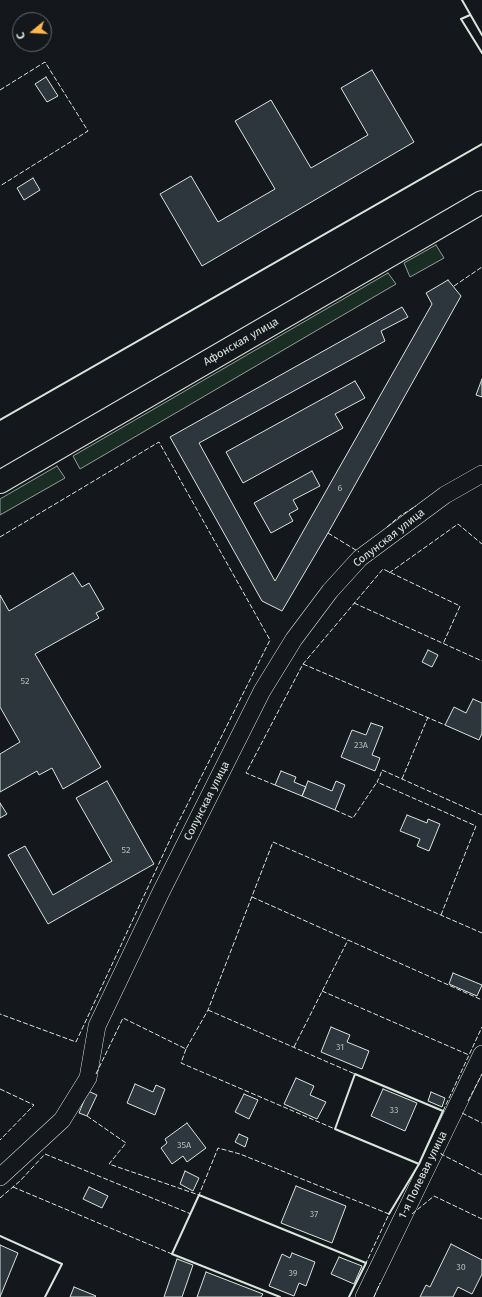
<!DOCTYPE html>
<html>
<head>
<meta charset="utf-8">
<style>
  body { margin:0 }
  #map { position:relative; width:482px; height:1297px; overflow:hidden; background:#14181c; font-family:"Fira Sans",sans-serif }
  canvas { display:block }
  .north { position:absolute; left:12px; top:12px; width:40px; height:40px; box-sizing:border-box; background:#14181c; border:1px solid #626a69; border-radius:50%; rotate:252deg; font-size:11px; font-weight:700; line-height:16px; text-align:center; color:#d8e6dc }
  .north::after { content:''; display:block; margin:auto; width:14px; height:18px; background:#ffb74d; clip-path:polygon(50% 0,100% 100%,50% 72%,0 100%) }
</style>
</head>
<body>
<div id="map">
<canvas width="482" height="1297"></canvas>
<div class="north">С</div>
</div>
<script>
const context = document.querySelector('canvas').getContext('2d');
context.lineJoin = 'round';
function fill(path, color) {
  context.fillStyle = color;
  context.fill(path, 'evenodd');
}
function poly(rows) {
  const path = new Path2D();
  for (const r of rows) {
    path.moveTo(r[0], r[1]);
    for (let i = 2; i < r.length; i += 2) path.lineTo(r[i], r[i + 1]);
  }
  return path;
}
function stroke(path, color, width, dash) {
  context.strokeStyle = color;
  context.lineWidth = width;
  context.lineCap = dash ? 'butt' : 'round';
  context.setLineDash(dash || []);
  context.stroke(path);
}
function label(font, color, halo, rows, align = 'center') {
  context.font = font + ' "Fira Sans",sans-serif';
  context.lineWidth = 3;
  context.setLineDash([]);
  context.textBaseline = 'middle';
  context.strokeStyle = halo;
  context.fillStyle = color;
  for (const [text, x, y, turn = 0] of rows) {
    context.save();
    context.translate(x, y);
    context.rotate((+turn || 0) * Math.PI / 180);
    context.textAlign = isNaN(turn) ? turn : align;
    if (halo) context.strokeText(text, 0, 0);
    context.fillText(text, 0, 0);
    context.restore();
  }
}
const green = poly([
  [436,245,444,258,410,277,404,263,436,245],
  [388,273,396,284,80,469,73,456,388,273],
  [57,466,65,478,0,515,0,499,57,466]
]);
fill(green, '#1a2d24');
stroke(green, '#939e99', 1);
const building = poly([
  [372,70,414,142,202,266,160,194,191,176,218,222,275,189,235,121,271,100,311,168,368,135,341,88,372,70],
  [46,77,58,96,47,102,35,84,46,77],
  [33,178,40,190,24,200,17,188,33,178],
  [448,280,461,296,328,533,282,611,262,601,170,437,402,307,408,317,381,331,385,341,199,443,275,581,432,304,426,293,448,280],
  [482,379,482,397,476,395,482,379],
  [355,381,365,398,335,414,343,428,243,483,226,452,355,381],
  [312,471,320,486,293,500,298,509,289,514,293,521,271,533,254,503,312,471],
  [73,573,82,587,89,583,104,609,96,613,99,618,35,654,101,767,63,789,52,768,39,775,37,771,0,792,0,754,20,742,0,707,0,595,9,611,73,573],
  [428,650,438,655,432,667,422,662,428,650],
  [473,699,482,703,482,733,479,740,445,725,454,707,466,713,473,699],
  [371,723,383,727,372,755,380,758,375,771,341,757,352,730,366,735,371,723],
  [281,771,296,777,294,782,306,787,302,796,275,785,281,771],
  [107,781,154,864,48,924,8,855,25,846,53,895,112,861,76,798,107,781],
  [308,781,332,791,336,781,345,785,335,810,302,796,308,781],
  [0,803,7,814,0,818,0,803],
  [407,815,427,823,428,819,440,824,429,851,417,846,420,839,400,831,407,815],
  [453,973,482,985,477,996,449,984,453,973],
  [331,1027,350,1035,347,1042,369,1051,362,1069,321,1052,331,1027],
  [296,1078,314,1086,310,1095,326,1102,317,1119,284,1104,296,1078],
  [135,1084,153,1092,156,1085,165,1089,155,1115,127,1103,135,1084],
  [383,1089,417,1103,405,1131,371,1116,383,1089],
  [88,1091,97,1095,87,1116,79,1113,88,1091],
  [431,1092,445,1098,442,1107,428,1101,431,1092],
  [244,1094,258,1100,249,1119,235,1112,244,1094],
  [187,1123,206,1148,187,1162,183,1156,172,1164,161,1148,167,1143,165,1139,187,1123],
  [239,1134,248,1138,245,1147,235,1142,239,1134],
  [185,1171,199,1178,193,1191,180,1184,185,1171],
  [296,1186,346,1206,332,1243,281,1223,296,1186],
  [89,1187,108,1196,102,1208,83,1199,89,1187],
  [451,1244,482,1260,482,1274,472,1294,458,1287,453,1297,420,1297,426,1285,430,1287,451,1244],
  [0,1245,18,1253,0,1297,0,1245],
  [292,1253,315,1262,306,1286,299,1283,294,1296,269,1286,282,1254,290,1258,292,1253],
  [339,1257,362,1266,354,1284,331,1274,339,1257],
  [177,1259,193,1265,182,1297,164,1297,177,1259],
  [206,1272,263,1294,261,1297,197,1297,206,1272],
  [74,1287,96,1296,95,1297,70,1297,74,1287]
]);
fill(building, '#2c363c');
stroke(building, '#d8e6dc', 1);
const street = poly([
  [0,1177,62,1120,88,1078,97,1026,161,892,262,691,294,639,330,591,360,558,445,495,482,474],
  [364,1297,482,1054]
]);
const secondary = poly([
  [0,482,482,202]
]);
stroke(street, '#d8e6dc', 18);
stroke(secondary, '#d8e6dc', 24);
stroke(street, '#14181c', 17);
stroke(secondary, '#14181c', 22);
stroke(poly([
  [0,90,45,62,88,131,0,186],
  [454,286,482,267],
  [387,527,400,516,416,506],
  [328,533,359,552],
  [0,537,159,442,270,640,175,829,76,1042,0,1014],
  [389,573,458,524,482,544],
  [354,603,482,661],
  [303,664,445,725],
  [402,779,428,717],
  [275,785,246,773,303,664,383,569,460,606,443,644],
  [335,810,353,818,377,782],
  [252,897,482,1000],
  [441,915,476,826,377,782,380,776,382,770,482,815],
  [322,991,469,1055],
  [208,1010,355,1074],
  [294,1047,348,940],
  [186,1049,181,1063,335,1129],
  [96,1074,123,1018,186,1049,208,1010,273,842,482,933],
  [0,1089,34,1105,0,1140],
  [468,1101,482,1074],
  [443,1111,482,1027],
  [462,1113,482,1123],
  [87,1116,126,1143,109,1164,199,1195,218,1148,240,1154,389,1214,366,1263],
  [441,1153,441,1154,482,1175],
  [13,1187,172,1254],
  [0,1198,20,1181,45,1154,191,1214],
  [412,1214,434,1196,482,1219],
  [374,1297,380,1283]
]), '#d8e6dc', 1, [5, 2]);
stroke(poly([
  [462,0,482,35],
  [470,15,461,19,482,53],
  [0,420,482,144],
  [389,1214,419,1164,443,1111,355,1074,335,1129,419,1164],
  [0,1236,62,1264,45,1297],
  [280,1297,172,1254,199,1195,366,1263,349,1297]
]), '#d8e6dc', 2);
label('9px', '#adbab4', null, [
  ["6",340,488],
  ["52",25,681],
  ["23А",361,745],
  ["52",126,850],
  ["31",340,1047],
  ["33",394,1110],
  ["35А",184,1145],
  ["37",314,1214],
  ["30",461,1267],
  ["39",293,1273]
]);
label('11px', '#d8e6dc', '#14181c', [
  ["Афонская улица",241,342,-30],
  ["Солунская улица",389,538,-38],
  ["Солунская улица",207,801,-63],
  ["1-я Полевая улица",423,1175,-64]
]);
</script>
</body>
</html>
